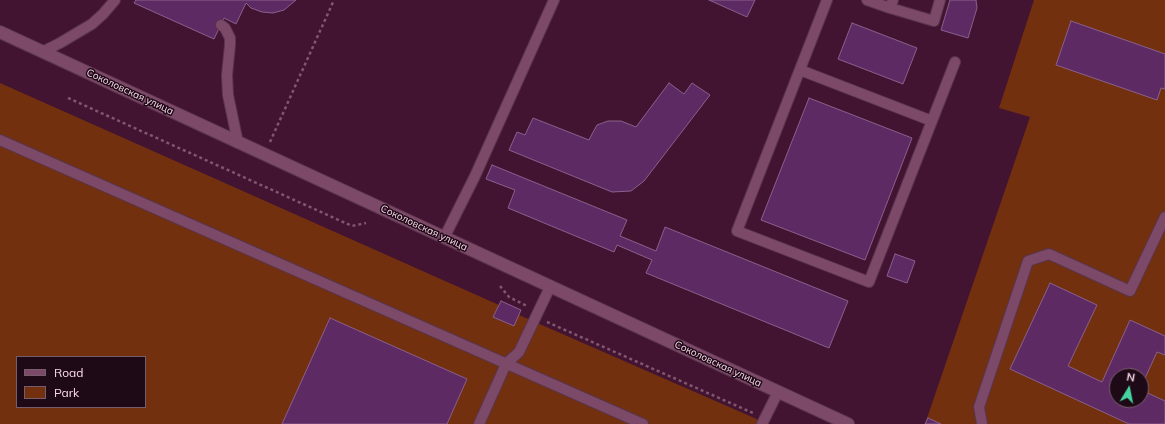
<!DOCTYPE html>
<html>
<head>
<meta charset="utf-8">
<style>
  body { margin:0 }
  #map { position:relative; width:1165px; height:424px; overflow:hidden; background:#431432; font-family:Mulish,sans-serif }
  canvas { display:block }
  .legend { position:absolute; left:16px; top:356px; width:130px; height:52px; box-sizing:border-box; background:#1e0916; border:1px solid #775d6c; margin:0; padding:5px 7px; list-style:none; font-size:12px; color:#fcdced }
  .legend li { display:flex; align-items:center; gap:8px; height:20px }
  .legend b { width:20px; border:1px solid #775d6c }
  .north { position:absolute; left:1109px; top:368px; width:40px; height:40px; box-sizing:border-box; background:#1e0916; border:1px solid #775d6c; border-radius:50%; rotate:10deg; font-size:11px; font-weight:700; line-height:16px; text-align:center; color:#fcdced }
  .north::after { content:''; display:block; margin:auto; width:14px; height:18px; background:#45d49f; clip-path:polygon(50% 0,100% 100%,50% 72%,0 100%) }
</style>
</head>
<body>
<div id="map">
<canvas width="1165" height="424"></canvas>
<ul class="legend">
<li><b style="height:5px;background:#7d4968"></b>Road</li>
<li><b style="height:11px;background:#72300e"></b>Park</li>
</ul>
<div class="north">N</div>
</div>
<script>
const context = document.querySelector('canvas').getContext('2d');
context.lineJoin = 'round';
function fill(path, color) {
  context.fillStyle = color;
  context.fill(path, 'evenodd');
}
function poly(rows) {
  const path = new Path2D();
  for (const r of rows) {
    path.moveTo(r[0], r[1]);
    for (let i = 2; i < r.length; i += 2) path.lineTo(r[i], r[i + 1]);
  }
  return path;
}
function stroke(path, color, width, dash) {
  context.strokeStyle = color;
  context.lineWidth = width;
  context.lineCap = dash ? 'butt' : 'round';
  context.setLineDash(dash || []);
  context.stroke(path);
}
function label(font, color, halo, rows, align = 'center') {
  context.font = font + ' Mulish,sans-serif';
  context.lineWidth = 3;
  context.setLineDash([]);
  context.textBaseline = 'middle';
  context.strokeStyle = halo;
  context.fillStyle = color;
  for (const [text, x, y, turn = 0] of rows) {
    context.save();
    context.translate(x, y);
    context.rotate((+turn || 0) * Math.PI / 180);
    context.textAlign = isNaN(turn) ? turn : align;
    if (halo) context.strokeText(text, 0, 0);
    context.fillText(text, 0, 0);
    context.restore();
  }
}
fill(poly([
  [1034,0,1165,0,1165,424,925,424,1030,117,999,108],
  [1117,376,1141,376,1141,400,1117,400],
  [0,83,499,305,501,301,521,310,519,315,768,424,0,424],
  [17,357,145,357,145,407,17,407]
]), '#72300e');
const building = poly([
  [136,0,296,0,284,10,273,13,262,12,251,8,246,3,236,24,224,18,214,39,134,3,136,0],
  [709,0,755,0,747,17,709,0],
  [950,0,976,0,977,8,968,38,941,30,950,0],
  [1071,21,1165,54,1165,89,1161,88,1157,100,1056,65,1071,21],
  [852,23,917,48,903,84,838,59,852,23],
  [669,83,684,94,692,83,710,95,644,181,631,191,612,192,509,150,517,132,525,135,533,118,589,140,592,134,597,125,608,121,621,121,636,127,669,83],
  [809,98,912,138,865,260,761,220,809,98],
  [492,165,627,220,620,236,656,251,665,227,848,301,829,348,646,273,652,260,617,245,614,252,508,208,515,190,486,179,492,165],
  [895,254,915,261,907,283,887,276,895,254],
  [1050,283,1097,305,1068,366,1102,382,1130,320,1165,336,1165,355,1157,352,1141,387,1141,376,1117,376,1117,400,1141,400,1141,390,1165,401,1165,424,1129,424,1010,369,1050,283],
  [501,301,521,310,514,326,493,317,501,301],
  [330,318,467,379,447,424,282,424,330,318],
  [928,418,941,424,925,424,928,418]
]);
fill(building, '#5e2a63');
stroke(building, '#89608c', 1);
const service = poly([
  [827,0,737,231,869,282,955,62],
  [867,0,890,8,893,0],
  [890,8,934,21,940,0],
  [221,25,225,28,230,38,230,45,227,75,228,95,238,143],
  [42,52,60,43,92,24,103,14,115,0],
  [800,70,932,121],
  [0,140,643,424],
  [444,238,475,176,554,0],
  [479,424,506,364,519,352,550,287],
  [762,424,778,392],
  [982,424,979,407,1028,261,1049,254,1130,291,1165,217]
]);
const tertiary = poly([
  [0,32,848,424]
]);
stroke(service, '#5a354d', 12);
stroke(tertiary, '#5a354d', 14);
stroke(poly([
  [68,98,352,226,366,223],
  [270,142,334,0],
  [500,286,509,297,527,306],
  [547,322,753,413]
]), '#815770', 2.5, [3, 3]);
stroke(service, '#7d4968', 10);
stroke(tertiary, '#7d4968', 12);
label('10px', '#fcdced', '#1e0916', [
  ["Соколовская улица",130,92,25],
  ["Соколовская улица",424,228,25],
  ["Соколовская улица",718,364,25]
]);
</script>
</body>
</html>
